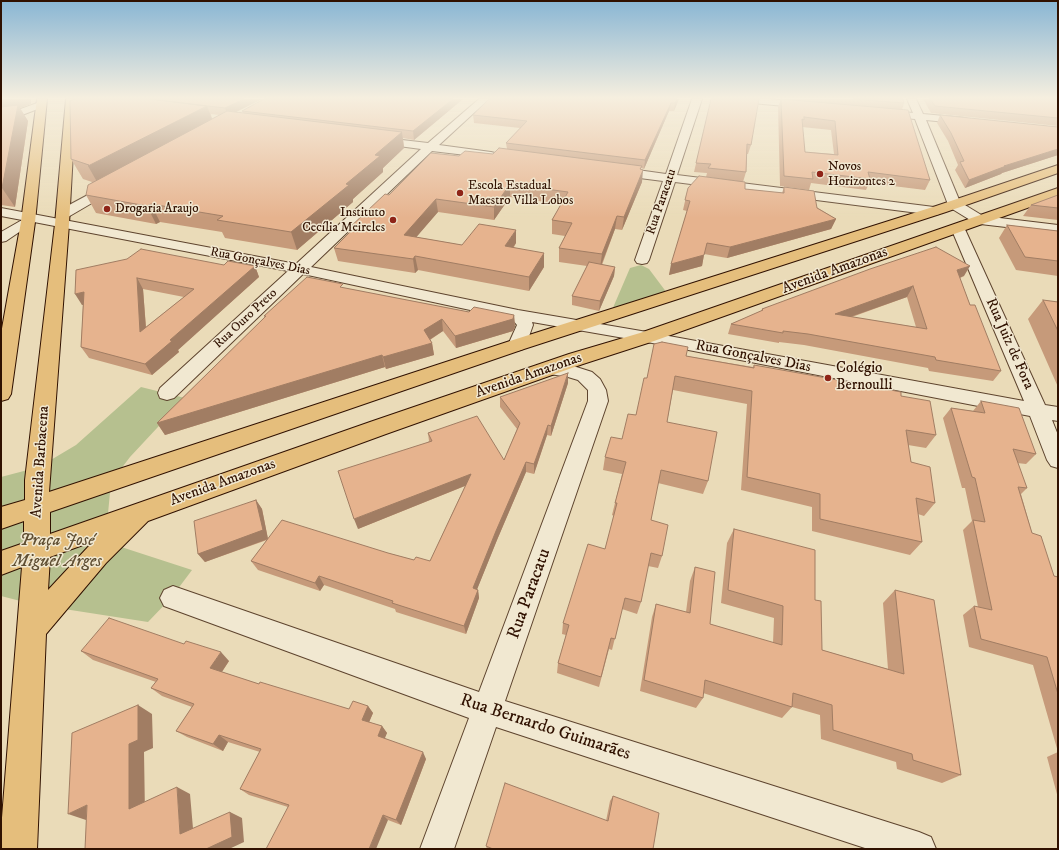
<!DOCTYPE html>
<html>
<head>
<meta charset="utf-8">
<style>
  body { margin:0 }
  #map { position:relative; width:1059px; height:850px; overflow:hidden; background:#eadbb8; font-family:"IM FELL DW Pica",serif }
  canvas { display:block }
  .frame { position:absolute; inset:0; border:2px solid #301100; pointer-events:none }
</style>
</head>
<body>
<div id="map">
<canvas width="1059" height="850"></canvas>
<div class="frame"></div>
</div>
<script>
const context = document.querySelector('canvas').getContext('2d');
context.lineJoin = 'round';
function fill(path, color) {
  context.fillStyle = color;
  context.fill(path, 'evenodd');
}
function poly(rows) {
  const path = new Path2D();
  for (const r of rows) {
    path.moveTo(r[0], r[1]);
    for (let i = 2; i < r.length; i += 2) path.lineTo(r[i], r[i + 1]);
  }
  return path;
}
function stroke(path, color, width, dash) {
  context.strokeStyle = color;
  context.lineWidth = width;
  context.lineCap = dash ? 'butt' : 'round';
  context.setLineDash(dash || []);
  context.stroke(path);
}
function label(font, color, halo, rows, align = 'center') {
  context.font = font + ' "IM FELL DW Pica",serif';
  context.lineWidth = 3;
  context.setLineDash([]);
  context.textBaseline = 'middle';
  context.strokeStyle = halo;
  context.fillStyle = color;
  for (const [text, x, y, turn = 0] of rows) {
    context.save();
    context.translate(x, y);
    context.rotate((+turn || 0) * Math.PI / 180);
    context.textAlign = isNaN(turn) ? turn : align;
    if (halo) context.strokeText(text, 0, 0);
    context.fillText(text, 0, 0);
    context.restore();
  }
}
fill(poly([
  [641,265,649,269,667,293,612,310,630,268],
  [141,387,185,398,130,457,111,482,107,524,112,544,192,570,171,598,148,622,32,604,1,596,1,477,39,467,76,445]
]), '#b6c08f');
const minor = poly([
  [479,99,489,99,439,145,491,152,495,153,497,155,495,157,491,158,432,151,311,267,518,310,647,332,1024,401,951,228,953,225,963,225,1045,405,1058,407,1058,421,1052,420,1058,435,1058,468,1051,466,1047,460,1030,416,647,342,532,322,533,325,526,345,523,349,517,351,511,349,508,345,517,325,512,319,303,274,174,398,167,400,160,398,158,393,160,388,288,271,34,222,6,241,1,242,1,232,22,220,1,216,1,208,296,264,421,149,376,143,372,142,371,140,372,138,376,137,428,143,479,99],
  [692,99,702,99,677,175,934,207,939,208,941,211,939,214,934,215,675,182,649,260,647,263,642,264,637,263,635,260,663,181,616,175,612,173,610,171,612,169,616,167,666,174,692,99],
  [736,99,768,99,807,102,812,105,807,108,741,102,736,99],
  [907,99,916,99,923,114,966,118,971,121,966,124,926,120,960,202,983,216,1058,225,1058,233,980,224,975,223,949,207,915,119,883,116,878,113,883,110,913,113,907,99],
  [40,102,45,105,43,107,1,123,1,116,40,102],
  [112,182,116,183,118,186,116,189,68,217,63,218,58,217,56,214,58,211,112,182],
  [550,363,570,365,592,372,600,379,606,390,608,401,505,701,919,832,931,837,936,849,868,849,496,727,454,849,420,849,469,718,164,606,160,598,164,590,173,586,479,692,588,401,588,390,578,380,568,377,544,373,541,369,544,365,550,363]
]);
const major = poly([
  [37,99,47,99,35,222,11,394,8,399,1,401,1,334,21,222,37,99],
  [66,99,76,99,69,224,49,492,510,341,936,206,1058,165,1058,173,946,212,524,349,50,512,50,534,370,422,569,354,640,333,1058,188,1058,197,654,341,583,364,386,434,148,521,106,563,46,634,37,849,1,849,1,830,22,567,1,575,1,551,24,543,24,521,1,529,1,507,25,500,25,480,55,224,66,99],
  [94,541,88,547,48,590,50,557,94,541]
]);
stroke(minor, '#5e442e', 2);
stroke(major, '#301100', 2);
fill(minor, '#f1e8d1');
fill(major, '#e5be7c');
fill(poly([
  [1,99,31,100,31,104,20,108,28,121,15,207,1,205],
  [75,99,262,99,236,112,243,113,242,111,463,99,414,140,403,138,404,148,383,168,383,172,353,199,353,202,297,250,225,238,222,232,160,222,156,224,96,213,86,195,92,182,83,179,71,159],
  [211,114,219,115,212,119],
  [489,99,679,99,674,111,669,111,644,169,641,168,642,182,622,230,615,229,602,265,615,267,614,276,599,311,572,305,572,296,587,266,559,262,559,248,565,236,552,234,552,220,561,204,510,197,494,220,438,212,416,237,462,245,516,243,514,247,544,267,529,291,418,270,415,273,338,261,334,248,349,234,347,230,389,195,459,156,493,154,507,149,506,143,520,128,474,123,473,115],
  [711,99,751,145,748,154,747,154,746,172,743,182,706,177,707,173,694,172],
  [778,99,903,99,904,103,902,110,930,180,925,190,869,183,866,190,811,183,809,190,780,186,778,107,781,99],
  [802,127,831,130,834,154,805,152],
  [923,99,1058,99,1058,126,931,113],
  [940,115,1058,127,1058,155,1002,173,1001,174,965,188,955,170,958,165,948,141,937,123],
  [784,187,836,219,831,229,727,258,704,254,702,266,669,275,687,211,683,210,688,188,745,189,782,193],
  [1058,195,1058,220,1023,216,1031,205],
  [1007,225,1058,231,1058,276,1016,270,999,238],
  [224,265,255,266,259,277,178,350,179,352,152,375,89,358,81,347,83,305,82,305,76,270],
  [143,289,184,297,146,327],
  [964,276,960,278,970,305,1001,371,993,381,929,371,928,368,804,345,779,342,779,343,728,334,731,324,761,311,762,309],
  [907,297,916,327,852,317],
  [344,288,469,312,514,315,515,327,513,331,456,348,443,331,430,340,432,343,434,355,386,369,385,367,165,435,157,423,265,317,264,316],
  [1043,300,1058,302,1058,387,1028,319],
  [686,356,753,367,754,365,901,396,936,435,926,448,908,445,911,462,935,503,924,516,918,514,922,542,910,555,812,531,812,507,741,490,747,404,673,390,667,422,708,481,703,494,658,483,651,520,662,556,658,568,648,566,641,602,637,614,622,609,612,650,609,649,599,687,557,673,558,663,566,635,562,634,563,623,605,549,614,516,612,515,615,503,622,474,603,470,605,457,622,439,636,415,647,378],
  [568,383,551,436,547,435,534,474,526,472,497,540,477,589,478,590,479,598,466,634,396,612,395,609,324,585,320,591,258,570,251,561,267,540,205,562,198,554,256,500,262,509,268,539,388,553,414,560,430,561,465,486,358,529,429,441,428,433,504,460,517,429,500,407,500,397],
  [981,401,1036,454,1026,464,1017,463,1027,488,1021,494,1032,533,1054,576,1058,577,1058,798,1047,757,1058,752,1033,665,969,647,963,615,974,606,978,607,963,530,972,521,965,488,962,488,943,418,951,408,973,411],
  [734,529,815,600,822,650,888,669,883,603,895,590,961,775,942,783,897,769,896,762,821,739,820,715,792,707,782,718,703,693,703,698,696,708,640,691,652,617,656,604,686,612,690,581,695,567,710,624,773,643,774,618,721,603,727,543],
  [81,651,229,661,222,672,259,684,349,709,368,706,373,713,369,722,382,726,387,733,384,738,426,759,401,825,388,820,288,807,249,795,240,789,260,752,228,742,223,751,187,737,176,731,192,707,162,696,151,688,156,682,93,660],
  [613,796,653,849,487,849,486,846,606,821,610,801]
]), '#c69a7a');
fill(poly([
  [1,99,30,99,31,100,31,104,20,108,28,121,15,207,2,188],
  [244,99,262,99,228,116,225,108],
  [453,99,463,99,414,140,413,131],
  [677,99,679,99,674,111,675,103],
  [671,103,669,111,644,169,645,160],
  [207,106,214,124,100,187,88,166],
  [402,132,404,148,383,168,383,172,353,199,353,202,297,250,291,232,346,184,375,155],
  [1058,149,1058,155,1002,173,1001,174,965,188,969,180,1004,166],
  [643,170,642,182,622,230,624,217],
  [510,184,510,197,494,220,494,207],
  [436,199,438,212,407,248,404,235],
  [151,204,160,222,156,224,147,206],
  [617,216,615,229,600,268,602,254],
  [836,219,831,229,727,258,730,247],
  [516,230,516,243,505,259,505,246],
  [544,253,544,267,529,291,529,277],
  [704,255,702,266,669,275,671,264],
  [415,256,418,270,415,273,413,259],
  [255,266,259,277,178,350,179,352,152,375,145,364,170,340],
  [970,266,964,276,951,281,957,270],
  [615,267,614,276,599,311,600,301],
  [137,278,143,289,147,343,140,332],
  [913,286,907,297,830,324,835,314],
  [84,292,91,303,82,305,75,294],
  [514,315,515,327,513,331,456,348,455,336],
  [442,319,443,331,426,342,424,330],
  [432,343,434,355,386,369,383,357],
  [382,355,385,367,165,435,157,423],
  [568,373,568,383,551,436,551,426],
  [548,425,547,435,534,474,534,464],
  [526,462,526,472,497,540,474,597,473,588,496,531],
  [471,474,472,483,358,529,354,519],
  [256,500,262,509,268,539,205,562,198,554],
  [319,576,324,585,320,591,315,583],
  [478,590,479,598,466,634,464,626],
  [221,652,229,661,219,676,210,668],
  [138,705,152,714,153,748,144,752,145,815,129,809,129,744],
  [368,706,373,713,367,727,362,720],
  [382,726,387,733,383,743,378,736],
  [219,735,228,742,223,751,213,744],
  [423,752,426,759,401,825,396,820],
  [177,787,190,794,194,840,180,834],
  [87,805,86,820,68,814],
  [230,812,242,818,244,842,229,849,206,849],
  [383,815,388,820,376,849,369,849]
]), '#a17d63');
const building = poly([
  [75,99,150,99,207,106,88,166,89,165,71,159,70,101,75,99],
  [150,99,244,99,225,108,208,106,207,106,150,99],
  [264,99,453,99,413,131,242,111,264,99],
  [489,99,677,99,675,103,671,103,645,160,506,143,527,121,473,115,489,99],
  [711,99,759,99,751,145,747,144,746,172,708,168,711,164,696,163,711,99],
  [781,99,908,110,930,180,868,172,870,179,812,172,813,179,784,176,781,99],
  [804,117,835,121,838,155,805,152,802,119,804,120,804,117],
  [853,99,903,99,904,103,853,99],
  [930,99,1058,99,1058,118,935,106,930,99],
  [18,105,2,188,1,188,1,107,18,105],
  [227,111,402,132,375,155,380,156,346,184,349,185,291,232,217,220,223,216,151,204,147,206,86,195,88,185,227,111],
  [940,115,1058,127,1058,149,1004,166,1006,166,969,180,960,162,964,161,951,133,940,115],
  [499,148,642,166,640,169,643,170,624,217,617,216,602,254,559,248,572,223,552,220,568,192,510,184,494,207,436,199,404,235,462,245,479,224,516,230,505,246,544,253,529,277,415,256,413,259,334,248,352,230,347,230,385,194,389,195,431,153,459,156,465,151,493,154,499,148],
  [699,176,745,182,745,189,784,193,784,187,814,191,817,208,836,219,730,247,707,243,704,255,671,264,690,201,685,200,688,188,699,176],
  [1058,195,1058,208,1031,205,1058,195],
  [1007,225,1058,231,1058,261,1025,257,1007,225],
  [936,247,970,266,957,270,970,305,975,305,1001,371,936,360,935,357,808,334,783,331,783,333,731,324,763,310,762,309,870,269,936,247],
  [913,286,927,329,835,314,913,286],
  [141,249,224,265,228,261,255,266,170,340,172,341,145,364,81,347,84,292,75,294,76,270,127,259,141,249],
  [137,278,194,289,140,332,137,278],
  [589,262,615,267,600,301,572,296,589,262],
  [307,277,343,284,340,287,469,312,474,307,514,315,513,319,455,336,442,319,424,330,432,343,383,357,382,355,157,423,266,316,264,316,307,277],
  [1043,300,1058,302,1058,331,1043,300],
  [662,342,688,347,686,356,754,368,754,365,860,384,901,392,901,396,930,401,936,435,906,430,911,462,930,467,935,503,916,498,922,542,820,519,820,494,747,477,752,391,675,376,667,422,717,432,708,481,661,470,651,520,668,525,662,556,651,553,641,602,625,598,615,639,611,638,601,677,558,663,569,625,563,623,588,544,605,549,617,503,615,503,626,462,605,457,611,437,622,439,628,414,636,415,644,378,647,378,654,344,662,342],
  [568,373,551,426,548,425,534,464,526,462,496,531,473,588,478,590,464,626,392,603,393,601,319,576,315,583,251,561,282,520,388,553,414,560,416,557,430,561,471,474,354,519,338,471,432,441,428,433,477,416,504,460,520,423,500,397,568,373],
  [981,401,1019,408,1036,454,1013,449,1027,488,1018,487,1032,533,1041,536,1054,576,1058,577,1058,694,1047,657,981,639,974,606,992,610,973,520,985,522,975,478,972,477,951,408,985,413,981,401],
  [256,500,263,530,198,554,194,521,256,500],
  [734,529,815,550,815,600,821,601,822,650,904,674,895,590,934,600,961,775,913,760,912,754,833,730,832,705,793,693,792,707,705,680,703,698,644,680,656,604,690,613,695,567,715,572,710,624,782,645,783,606,728,590,734,529],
  [109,618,184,644,186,641,221,652,210,668,259,684,260,682,349,709,353,701,368,706,362,720,382,726,378,736,423,752,396,820,383,815,369,849,266,849,289,805,240,789,261,749,219,735,213,744,176,731,194,704,151,688,158,679,81,651,109,618],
  [138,705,138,740,129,744,129,809,177,787,180,834,230,812,232,837,206,849,85,849,87,805,68,814,72,733,138,705],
  [505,783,608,821,613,796,659,813,653,849,493,849,486,846,505,783]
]);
fill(building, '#e6b38e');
stroke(building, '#a17d63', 1);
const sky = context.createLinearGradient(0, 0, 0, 218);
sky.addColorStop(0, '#89b6d4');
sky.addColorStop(0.45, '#f6efdf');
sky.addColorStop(1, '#f6efdf00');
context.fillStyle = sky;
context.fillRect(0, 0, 1059, 218);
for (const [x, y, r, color] of [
  [820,174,4,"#8f2418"],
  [460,193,4,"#8f2418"],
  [107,209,4,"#8f2418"],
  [393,220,4,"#8f2418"],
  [828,378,4,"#8f2418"]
]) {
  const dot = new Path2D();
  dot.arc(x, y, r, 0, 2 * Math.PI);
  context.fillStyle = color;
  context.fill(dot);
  stroke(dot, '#f1e8d1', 1.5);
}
label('13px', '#301100', '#f1e8d1', [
  ["Novos",828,167],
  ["Horizontes 2",828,182],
  ["Escola Estadual",468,186],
  ["Maestro Villa Lobos",468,201],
  ["Drogaria Araujo",115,209],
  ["Instituto",385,213,"right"],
  ["Cecília Meireles",385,228,"right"]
], 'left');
label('13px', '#301100', '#f1e8d1', [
  ["Rua Paracatu",662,202,-71],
  ["Rua Gonçalves Dias",260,262,11],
  ["Rua Ouro Preto",246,319,-43]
]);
label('15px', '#301100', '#f1e8d1', [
  ["Avenida Amazonas",835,271,-20],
  ["Rua Juiz de Fora",1009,344,66],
  ["Rua Gonçalves Dias",753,357,11],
  ["Avenida Amazonas",529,376,-19],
  ["Avenida Barbacena",41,462,-86],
  ["Avenida Amazonas",223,483,-20]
]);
label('15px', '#301100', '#f1e8d1', [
  ["Colégio",836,369],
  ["Bernoulli",836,386]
], 'left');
label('italic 18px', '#5f4e32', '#f1e8d1', [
  ["Praça José",57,541],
  ["Miguel Arges",57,562]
]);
label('18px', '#301100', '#f1e8d1', [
  ["Rua Paracatu",530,594,-70],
  ["Rua Bernardo Guimarães",545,728,18]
]);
</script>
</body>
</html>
